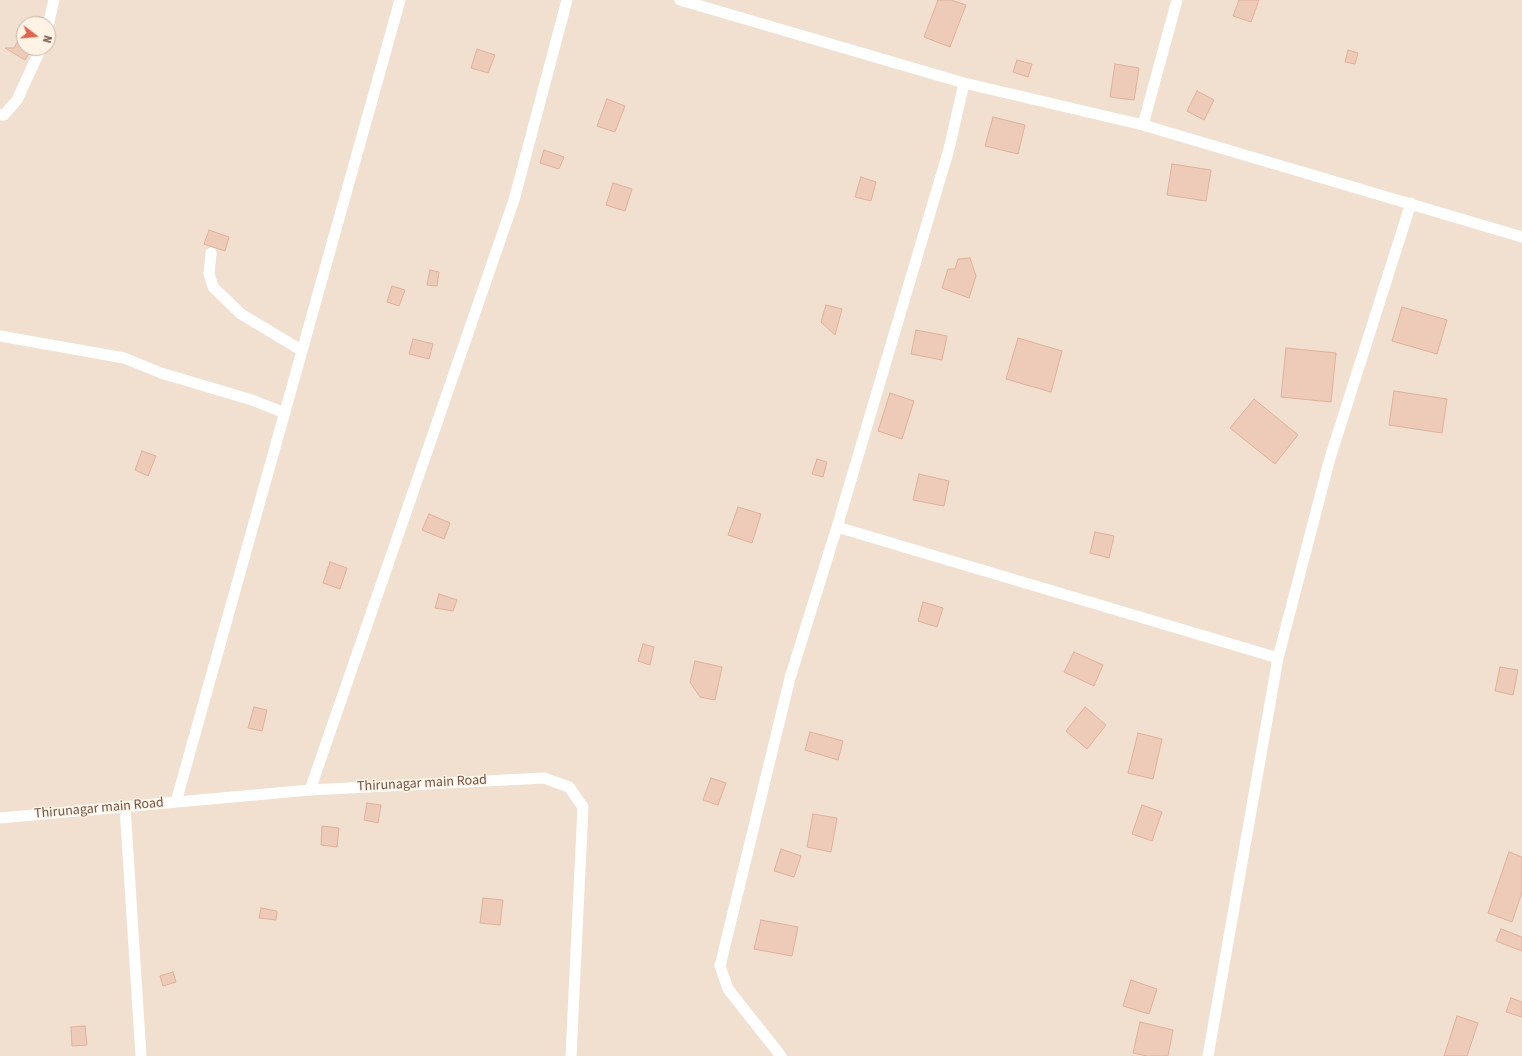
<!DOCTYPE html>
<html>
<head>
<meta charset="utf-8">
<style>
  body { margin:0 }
  #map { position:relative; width:1522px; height:1056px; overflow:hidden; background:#faefe0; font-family:"Source Sans 3",sans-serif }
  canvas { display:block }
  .north { position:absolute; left:16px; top:16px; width:40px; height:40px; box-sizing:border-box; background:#fef3e5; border:1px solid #c5b4a7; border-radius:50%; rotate:106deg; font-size:11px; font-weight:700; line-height:16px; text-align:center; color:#6f5549 }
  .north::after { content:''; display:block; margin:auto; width:14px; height:18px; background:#de644c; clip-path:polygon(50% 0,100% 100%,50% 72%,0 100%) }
</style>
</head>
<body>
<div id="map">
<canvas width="1522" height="1056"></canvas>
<div class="north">N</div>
</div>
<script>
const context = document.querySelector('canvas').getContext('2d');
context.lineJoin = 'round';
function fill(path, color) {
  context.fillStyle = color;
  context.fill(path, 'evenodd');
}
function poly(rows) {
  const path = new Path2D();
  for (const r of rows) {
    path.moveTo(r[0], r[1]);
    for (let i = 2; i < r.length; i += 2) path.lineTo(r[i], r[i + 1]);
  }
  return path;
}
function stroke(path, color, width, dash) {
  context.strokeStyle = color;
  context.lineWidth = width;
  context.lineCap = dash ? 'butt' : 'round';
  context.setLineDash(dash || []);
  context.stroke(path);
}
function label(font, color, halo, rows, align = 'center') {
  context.font = font + ' "Source Sans 3",sans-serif';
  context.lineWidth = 3;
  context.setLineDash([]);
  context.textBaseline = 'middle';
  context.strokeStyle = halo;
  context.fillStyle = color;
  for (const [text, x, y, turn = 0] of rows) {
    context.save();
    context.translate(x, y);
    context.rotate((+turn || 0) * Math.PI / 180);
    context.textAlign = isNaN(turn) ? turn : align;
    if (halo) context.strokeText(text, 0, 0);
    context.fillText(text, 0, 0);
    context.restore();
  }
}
fill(poly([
  [0,0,1522,0,1522,1056,0,1056],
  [24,24,48,24,48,48,24,48]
]), '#f1e0cf');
const building = poly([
  [938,0,951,0,966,5,950,47,924,37,938,0],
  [1239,0,1259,0,1251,22,1233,16,1239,0],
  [24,29,24,48,32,48,25,60,5,48,14,48,24,29],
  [477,49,495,55,488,73,471,68,477,49],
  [1348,50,1358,53,1355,64,1345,62,1348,50],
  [1017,60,1032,64,1028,77,1013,72,1017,60],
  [1115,64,1139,68,1134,100,1110,97,1115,64],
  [1197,91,1214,100,1204,120,1187,111,1197,91],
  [607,99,625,106,615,132,597,126,607,99],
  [993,117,1025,125,1018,154,985,146,993,117],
  [544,150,564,157,559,169,540,163,544,150],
  [1172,164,1211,170,1206,201,1167,195,1172,164],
  [861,177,876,182,871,201,855,197,861,177],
  [613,183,632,189,625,211,606,205,613,183],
  [209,230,229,237,225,251,204,244,209,230],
  [970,258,976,276,969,298,942,288,948,269,955,269,958,259,970,258],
  [430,270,439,272,437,286,427,285,430,270],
  [392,286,405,290,399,306,387,302,392,286],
  [826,305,842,309,835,335,821,322,826,305],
  [1402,307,1447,320,1437,354,1392,341,1402,307],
  [916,330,947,336,942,360,911,354,916,330],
  [1018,338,1062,351,1051,392,1006,379,1018,338],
  [413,339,433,344,429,359,409,354,413,339],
  [1286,348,1336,353,1331,402,1281,397,1286,348],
  [1394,391,1447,399,1442,433,1389,425,1394,391],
  [890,393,914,401,902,439,878,431,890,393],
  [1254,399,1298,435,1275,464,1230,428,1254,399],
  [142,451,156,456,148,476,135,470,142,451],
  [817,459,827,462,823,477,812,474,817,459],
  [919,474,949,481,944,506,913,500,919,474],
  [738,507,761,514,752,543,728,535,738,507],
  [429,514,450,523,444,539,422,530,429,514],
  [1095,532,1114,536,1109,558,1090,553,1095,532],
  [330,562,347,568,340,589,323,583,330,562],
  [439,594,457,600,453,611,435,608,439,594],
  [923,602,943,608,937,627,918,621,923,602],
  [643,644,654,647,650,665,638,661,643,644],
  [1074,652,1103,665,1094,686,1064,672,1074,652],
  [695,661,722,667,715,700,700,697,690,682,695,661],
  [1500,667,1518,670,1513,695,1495,691,1500,667],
  [254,707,267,710,262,731,248,728,254,707],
  [1085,707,1106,725,1087,749,1066,731,1085,707],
  [810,732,843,741,838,760,805,750,810,732],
  [1138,733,1162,739,1153,779,1128,773,1138,733],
  [711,778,726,783,718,805,703,800,711,778],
  [367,803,381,805,378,823,364,820,367,803],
  [1142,805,1162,812,1152,841,1132,834,1142,805],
  [813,814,837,818,831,852,807,847,813,814],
  [322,826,339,828,337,847,321,845,322,826],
  [781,849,801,856,794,877,774,871,781,849],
  [1509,852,1522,857,1522,892,1512,922,1488,913,1509,852],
  [483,898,503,900,500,925,480,923,483,898],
  [261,908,277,911,276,920,259,918,261,908],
  [761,920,798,927,792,956,754,949,761,920],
  [1501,929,1522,937,1522,951,1496,941,1501,929],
  [173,972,176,982,163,986,160,976,173,972],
  [1131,980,1157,989,1149,1014,1123,1006,1131,980],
  [1511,998,1522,1002,1522,1017,1506,1012,1511,998],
  [1457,1016,1478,1023,1467,1056,1444,1056,1457,1016],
  [1140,1022,1173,1030,1168,1056,1147,1056,1133,1053,1140,1022],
  [85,1026,87,1045,72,1046,71,1027,85,1026]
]);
fill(building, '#eecbb9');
stroke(building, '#dfb19b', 1);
stroke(poly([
  [680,0,964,83,1143,125,1177,0],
  [48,25,54,0],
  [0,115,4,115,17,100,41,48],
  [1143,125,1522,237],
  [211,253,209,274,213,287,241,314,301,350],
  [0,336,124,358,161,373,252,400,285,413],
  [837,527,1278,658],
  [310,790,514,200,567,0],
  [176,802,400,0],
  [125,807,141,1056],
  [0,818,310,790,544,778,569,787,583,807,571,1056],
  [781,1056,728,989,720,966,790,678,837,527,949,149,964,83],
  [1208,1056,1278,658,1330,458,1411,203]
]), '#fff', 11);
label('14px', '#6f5549', '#fef3e5', [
  ["Thirunagar main Road",422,784,-3],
  ["Thirunagar main Road",99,809,-5]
]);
</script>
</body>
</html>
